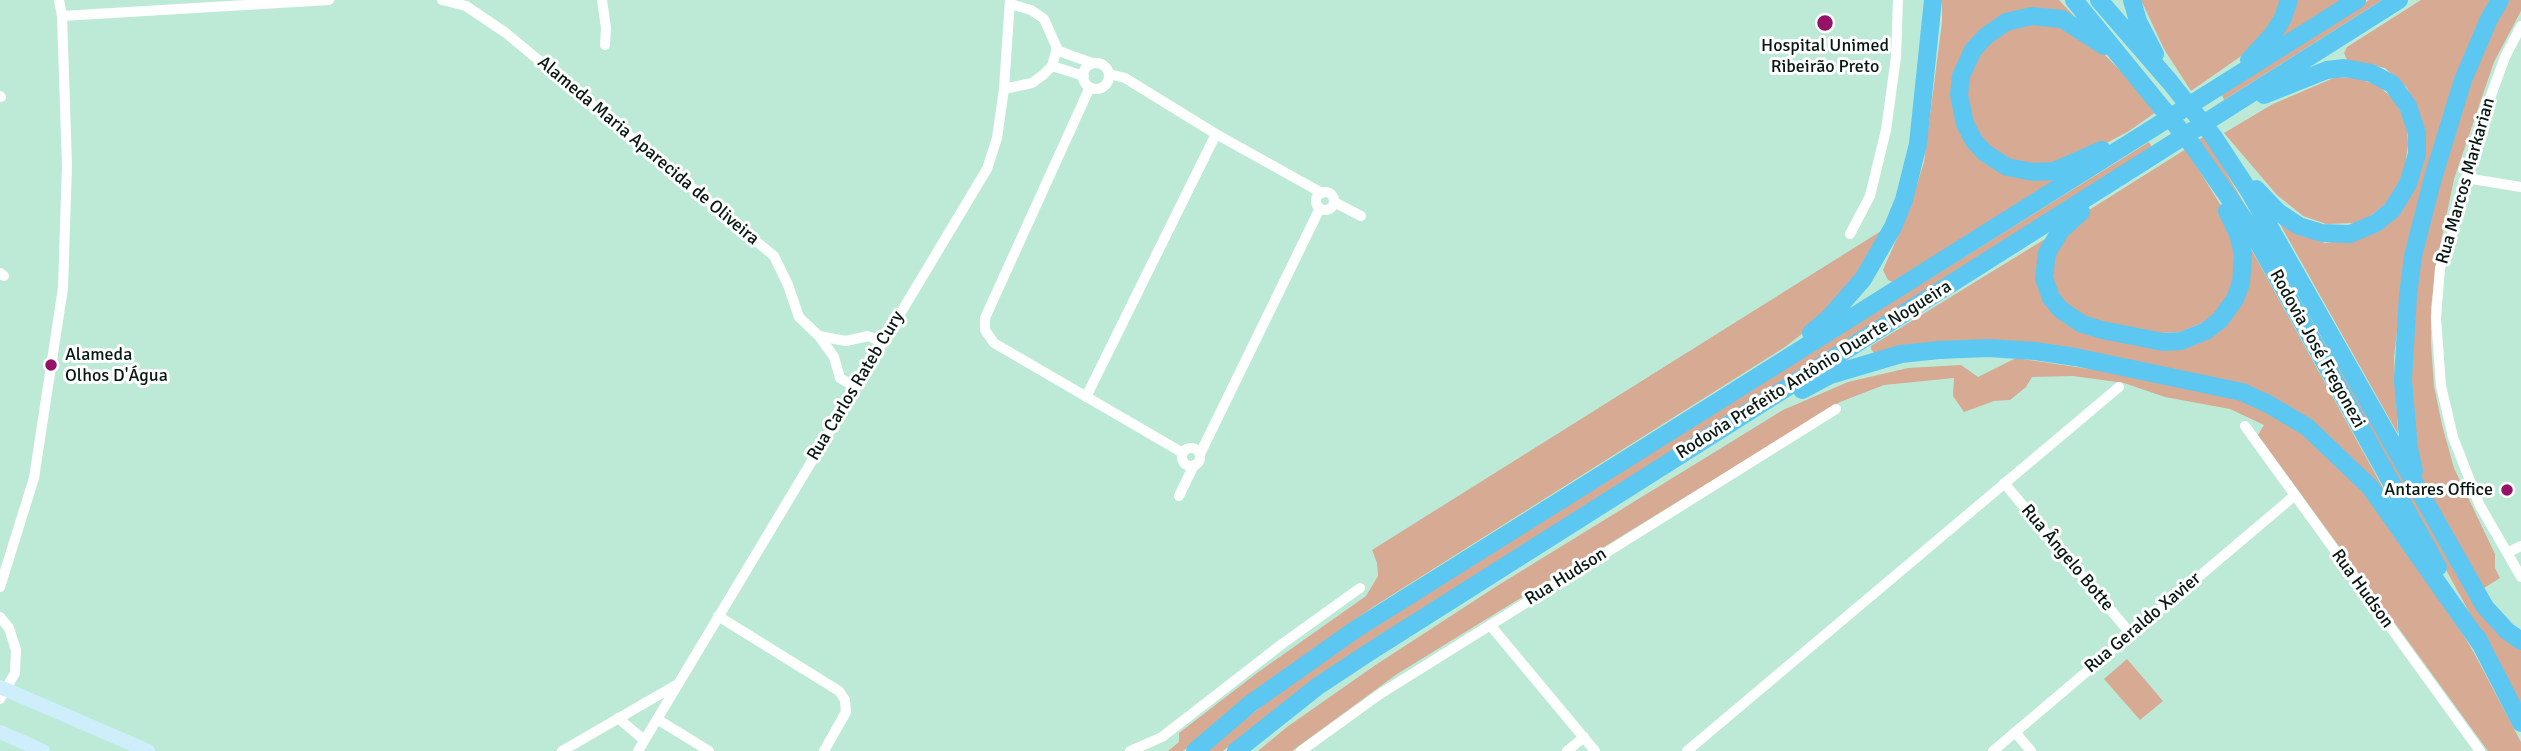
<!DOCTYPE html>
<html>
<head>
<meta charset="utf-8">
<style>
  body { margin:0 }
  canvas { display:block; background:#bdead7 }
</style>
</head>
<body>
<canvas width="2521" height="751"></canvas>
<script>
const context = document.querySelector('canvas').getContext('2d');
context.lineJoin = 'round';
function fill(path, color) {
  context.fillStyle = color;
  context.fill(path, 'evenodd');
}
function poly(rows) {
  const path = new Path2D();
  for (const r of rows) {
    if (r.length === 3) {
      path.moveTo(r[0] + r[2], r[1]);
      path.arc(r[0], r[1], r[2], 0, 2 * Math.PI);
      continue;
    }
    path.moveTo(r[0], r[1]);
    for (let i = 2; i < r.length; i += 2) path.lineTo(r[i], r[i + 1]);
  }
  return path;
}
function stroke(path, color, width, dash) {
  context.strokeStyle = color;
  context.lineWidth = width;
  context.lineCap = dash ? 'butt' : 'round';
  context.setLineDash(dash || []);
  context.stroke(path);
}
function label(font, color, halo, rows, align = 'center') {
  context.font = font + ' Signika,sans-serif';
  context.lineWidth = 6;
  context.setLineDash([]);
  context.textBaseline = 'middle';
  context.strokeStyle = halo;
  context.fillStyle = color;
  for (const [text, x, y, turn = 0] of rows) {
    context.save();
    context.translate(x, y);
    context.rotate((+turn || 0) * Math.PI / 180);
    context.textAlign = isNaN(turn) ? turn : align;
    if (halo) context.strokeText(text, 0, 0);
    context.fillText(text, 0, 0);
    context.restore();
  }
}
fill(poly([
  [1942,0,2059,0,2084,27,2019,13,1954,76,1973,151,2055,179,2054,184,1895,283,1888,280,1883,270,1908,213,1924,162,1942,22],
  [2141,0,2281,0,2272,24,2247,52,2191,91,2164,49],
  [2293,0,2343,0,2280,41],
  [2369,0,2382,0,2224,100,2222,95],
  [2421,0,2496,0,2405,264,2394,357,2398,434,2276,217,2298,233,2325,243,2358,239,2399,209,2421,121,2407,88,2385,68,2347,60,2344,53,2347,47],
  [2504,0,2521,0,2521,11,2494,62,2454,179,2436,266,2431,307,2431,344,2434,386,2442,425,2454,468,2495,554,2495,568,2500,578,2481,590,2421,486,2411,429,2411,293,2455,111],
  [2011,24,2065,25,2096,46,2159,110,2129,131,2073,161,2021,166,1980,141,1962,93,1980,47],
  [2336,77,2357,78,2379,86,2395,101,2407,123,2408,145,2404,173,2394,197,2369,217,2356,223,2326,224,2303,216,2277,195,2224,133,2273,104],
  [2205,136,2478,608,2521,648,2521,707,2334,365,2198,140],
  [2149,142,2152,147,1301,689,1223,751,1205,751,1332,651],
  [2186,149,2223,209,2239,264,2229,297,2209,320,2180,332,2161,333,2089,321,2071,312,2051,284,2050,260,2081,215],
  [1889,226,1875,254,1812,326,1785,347,1373,607,1267,682,1183,751,1168,751,1179,742,1179,733,1257,673,1366,596,1378,576,1377,563,1372,550],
  [2245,238,2404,526,2286,407,2082,354,1875,354,1871,349,1871,346,2045,239,2038,254,2050,303,2148,344,2230,316],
  [2016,358,2217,388,2303,430,2350,473,2424,571,2473,651,2521,742,2521,751,2488,751,2258,435,2264,425,2230,409,2165,397,2124,383,2073,376,2032,377,2026,387,2010,400,1994,401,1964,412,1953,396,1954,378,1884,385,1840,402,1397,674,1292,751,1258,751,1287,727,1374,666,1497,586,1783,410,1848,382,1908,368,1961,365,1978,377],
  [2127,659,2163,701,2140,720,2104,679]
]), '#d7aa94');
stroke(poly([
  [442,0,466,6,506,33,774,256,788,285,799,317,819,336,834,357,840,378,855,387],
  [602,0,606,28,605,45],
  [62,16,329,0],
  [2521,26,2505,57,2481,123,2451,238,2440,268,2436,318,2441,386,2453,437,2479,504,2521,577],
  [1056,50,1092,63],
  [1096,76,13],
  [1052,66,1084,76],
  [1109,74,1125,78,1216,134,1322,193],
  [1090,87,985,318,985,330,994,343,1183,453],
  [1004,89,1032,83,1043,75,1052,66,1057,48,1044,19,1031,10,1010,4],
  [0,96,1,97],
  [2466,178,2521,187],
  [1325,201,9],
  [1334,202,1361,216],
  [1850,234,1870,196,1886,130,1896,57,1898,0],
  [0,273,4,276],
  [819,336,846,341,868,336,882,342],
  [1086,397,1216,134],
  [2245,426,2480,751],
  [1191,457,9],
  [1200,454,1320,208],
  [2004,483,2130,633],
  [1179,496,1194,465],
  [2507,553,2521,546],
  [0,587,34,478,63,288,67,165,62,16,59,0],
  [718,616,839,691,845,700,846,712,824,751],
  [0,617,9,628,16,650,15,673,0,699],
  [1490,625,1595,751],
  [618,718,644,740],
  [657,719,709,751],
  [2015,732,2031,751],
  [562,751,676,685],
  [638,751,987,169,997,138,1004,89,1010,0],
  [1130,751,1162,737,1282,644,1360,588],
  [1301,751,1380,694,1836,409],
  [1567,751,1584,737],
  [1687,751,2119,387],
  [1993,751,2294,496]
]), '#fff', 10);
stroke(poly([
  [0,687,148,751],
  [0,732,43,751]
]), '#ceeefb', 14);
stroke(poly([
  [2074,0,2193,146,2250,228,2438,567],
  [2099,0,2170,82,2213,136,2249,191,2485,607,2507,631,2521,641],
  [2132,0,2138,21,2155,54],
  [2249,60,2273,34,2283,18,2289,0],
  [2102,150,2054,171,2033,172,2007,167,1985,153,1974,141,1965,124,1959,95,1961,76,1973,50,1986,36,2006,22,2032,16,2062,19,2104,46],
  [2256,189,2278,212,2299,226,2322,233,2350,234,2376,223,2392,210,2408,184,2417,154,2417,133,2408,106,2392,84,2371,73,2344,68,2327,70,2264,95],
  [2081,212,2061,230,2047,253,2044,278,2051,298,2061,310,2082,324,2102,330,2163,342,2181,341,2206,331,2220,320,2235,299,2241,283,2243,254,2238,234,2227,211],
  [1811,333,1829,318,1863,279,1893,227,1904,200,1918,144,1933,0],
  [1802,390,1830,375,1901,354,1939,350,1988,348,2035,351,2075,357,2242,392,2268,404,2307,427,2370,487,2482,646],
  [2414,471,2409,449,2403,380,2408,295,2413,256,2433,178,2463,80,2489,19,2500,0],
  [2477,637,2521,723],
  [1195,751,1250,704,1356,629,2357,0],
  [1236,751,1318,686,1371,651,2399,0]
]), '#5cc7f1', 18);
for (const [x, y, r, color] of [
  [1825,23,9,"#961269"],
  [51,365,7,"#961269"],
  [2507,490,7,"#961269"]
]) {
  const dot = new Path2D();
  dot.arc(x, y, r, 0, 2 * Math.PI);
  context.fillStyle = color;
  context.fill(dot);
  stroke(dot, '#fff', 2.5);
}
label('18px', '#071812', '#fff', [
  ["Hospital Unimed",1825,46],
  ["Ribeirão Preto",1825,67],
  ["Alameda",65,355,"left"],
  ["Olhos D'Água",65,376,"left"],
  ["Antares Office",2493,490,"right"]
]);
label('18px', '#071812', '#fff', [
  ["Alameda Maria Aparecida de Oliveira",648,151,40],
  ["Rua Marcos Markarian",2466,181,-74],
  ["Rodovia José Fregonezi",2317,349,61],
  ["Rodovia Prefeito Antônio Duarte Nogueira",1814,370,-32],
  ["Rua Carlos Rateb Cury",856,386,-59],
  ["Rua Ângelo Botte",2067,558,50],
  ["Rua Hudson",1566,577,-32],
  ["Rua Hudson",2362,589,54],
  ["Rua Geraldo Xavier",2143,623,-40]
]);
</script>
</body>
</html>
